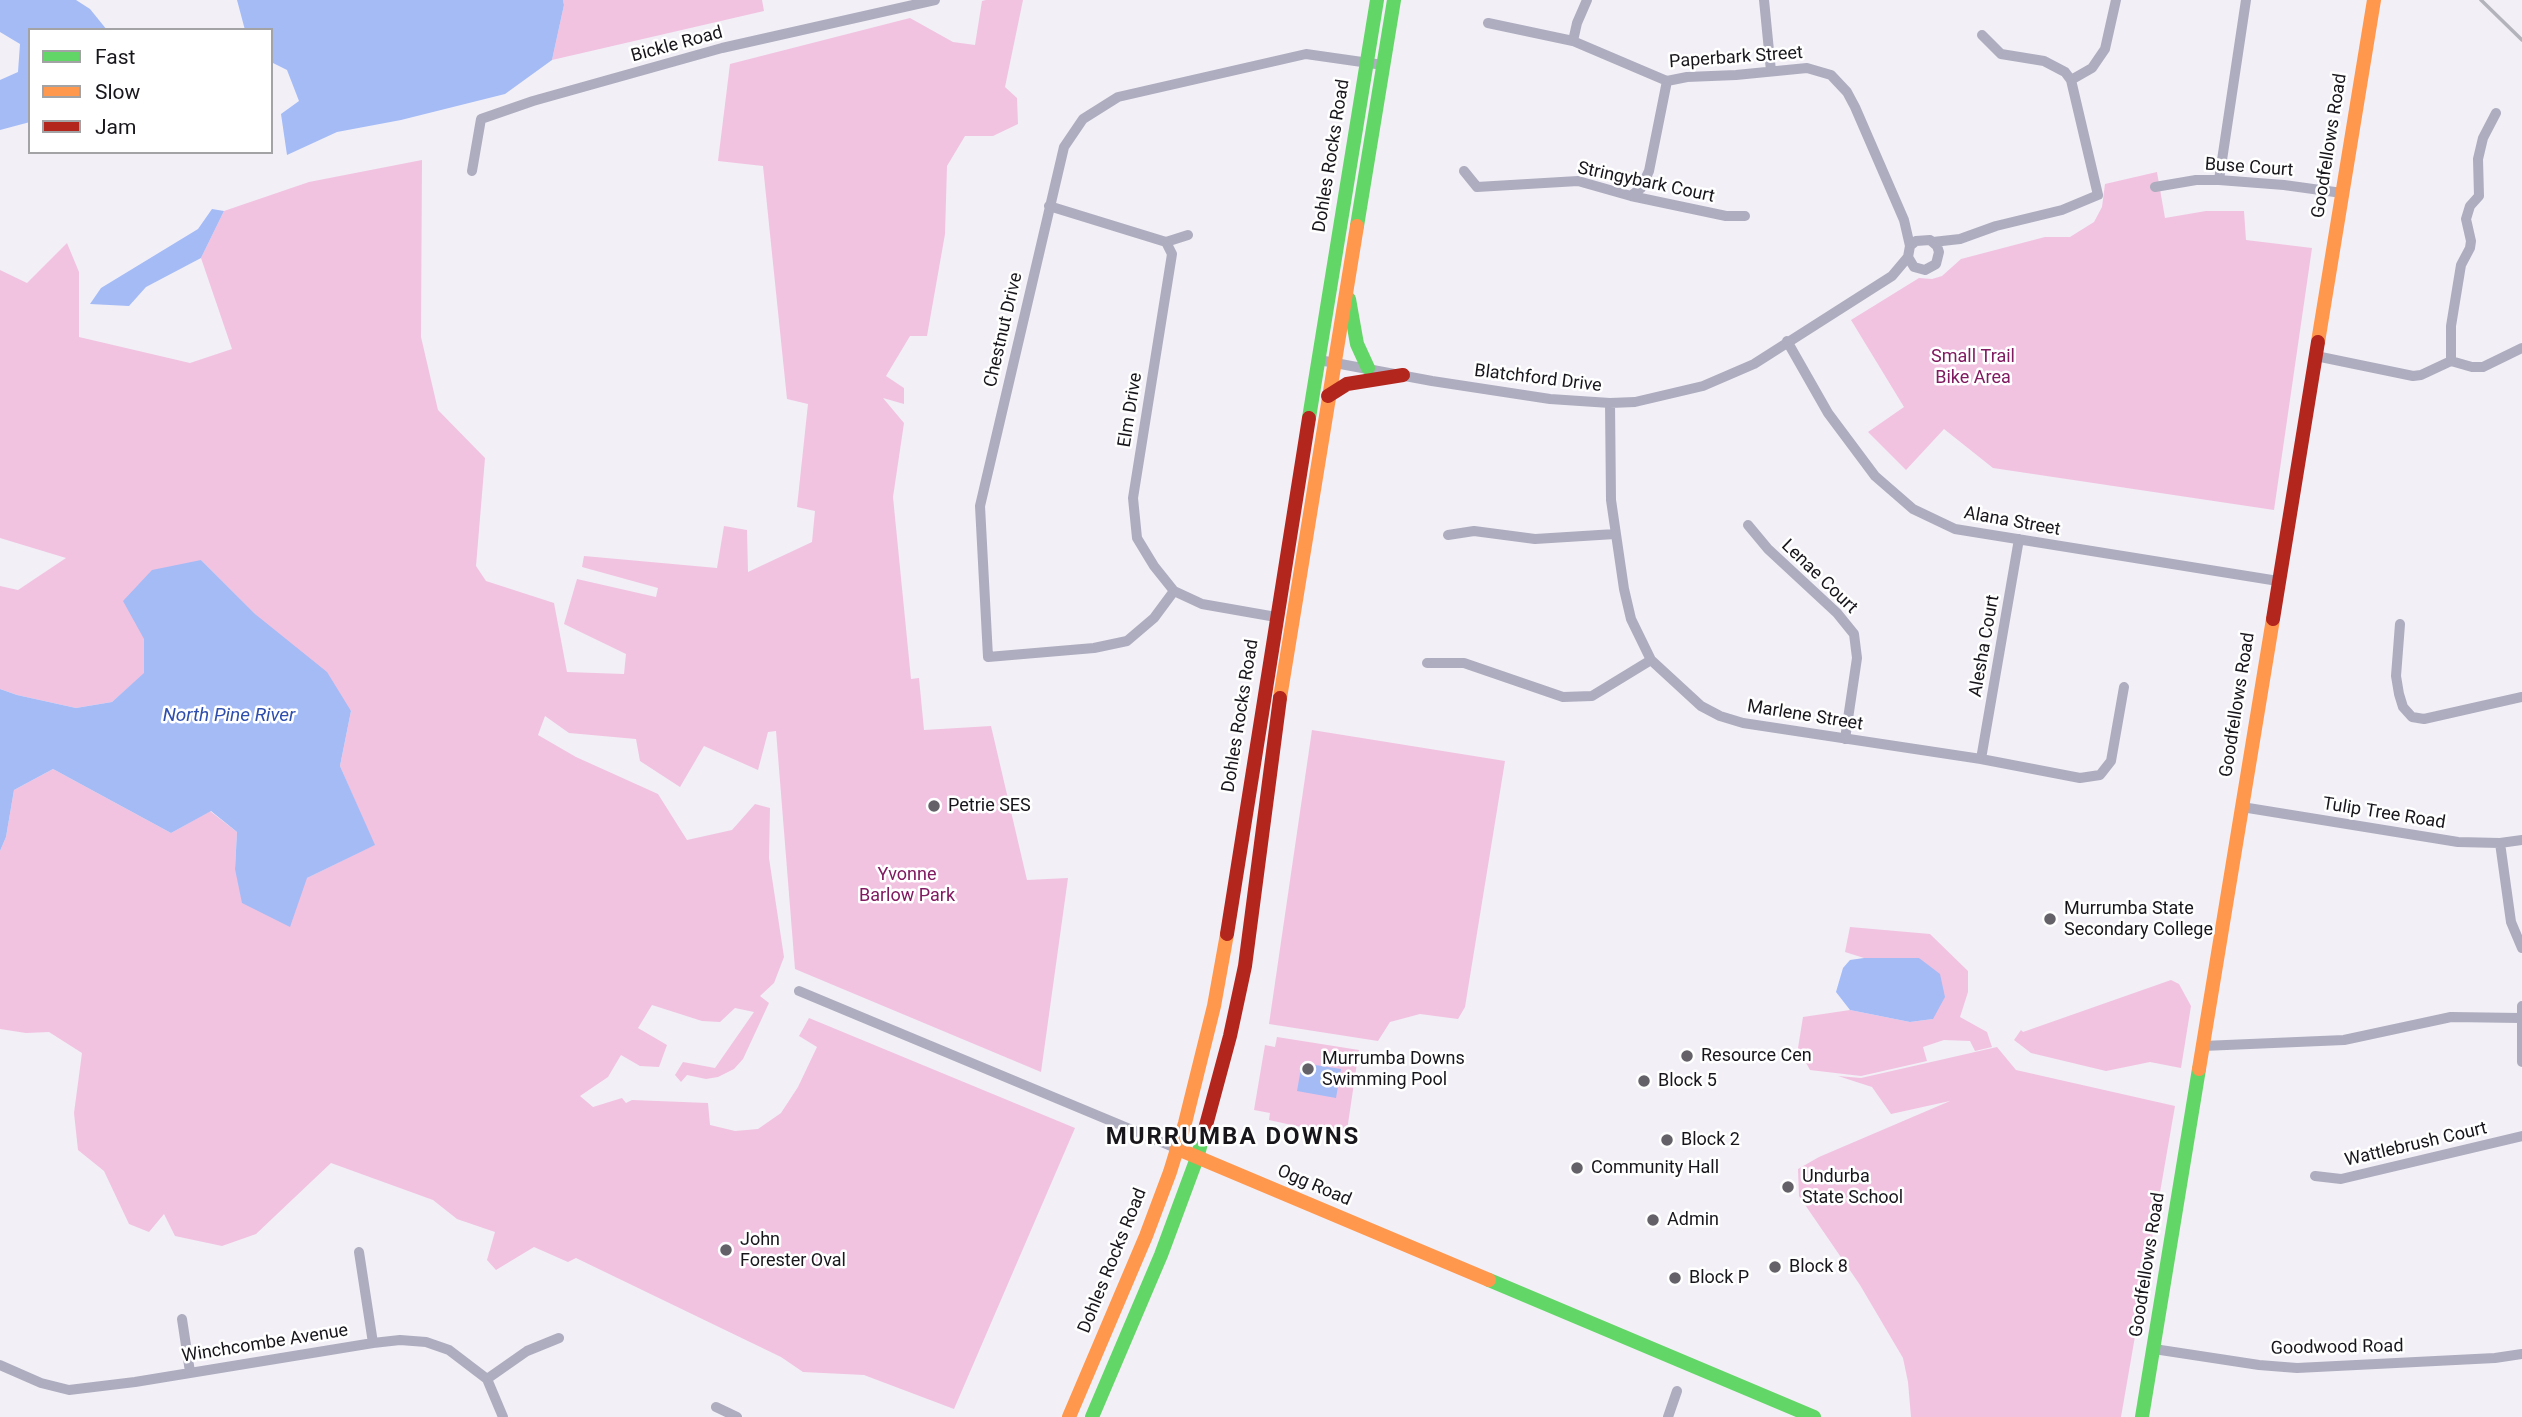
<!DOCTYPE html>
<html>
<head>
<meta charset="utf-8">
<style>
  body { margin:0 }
  #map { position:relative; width:2522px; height:1417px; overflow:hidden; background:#f2eff6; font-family:Roboto,sans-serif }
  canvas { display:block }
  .legend { position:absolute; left:28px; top:28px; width:245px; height:126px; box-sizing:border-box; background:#fff; border:2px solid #a3a2a4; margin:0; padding:9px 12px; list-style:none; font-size:21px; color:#18161b }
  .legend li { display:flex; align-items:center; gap:14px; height:35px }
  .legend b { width:35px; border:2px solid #a3a2a4 }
</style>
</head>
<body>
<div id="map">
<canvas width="2522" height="1417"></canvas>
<ul class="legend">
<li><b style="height:9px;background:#63d668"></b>Fast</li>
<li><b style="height:9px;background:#ff974d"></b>Slow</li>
<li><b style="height:9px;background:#b3261e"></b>Jam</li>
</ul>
</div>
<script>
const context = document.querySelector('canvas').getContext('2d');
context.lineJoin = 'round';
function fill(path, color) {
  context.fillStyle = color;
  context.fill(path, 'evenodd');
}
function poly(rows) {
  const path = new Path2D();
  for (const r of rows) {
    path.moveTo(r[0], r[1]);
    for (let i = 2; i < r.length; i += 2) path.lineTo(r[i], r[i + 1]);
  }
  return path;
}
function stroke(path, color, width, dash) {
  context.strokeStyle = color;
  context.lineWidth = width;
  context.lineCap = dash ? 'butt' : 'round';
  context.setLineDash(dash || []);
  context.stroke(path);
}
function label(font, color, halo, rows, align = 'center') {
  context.font = font + ' Roboto,sans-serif';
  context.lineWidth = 5;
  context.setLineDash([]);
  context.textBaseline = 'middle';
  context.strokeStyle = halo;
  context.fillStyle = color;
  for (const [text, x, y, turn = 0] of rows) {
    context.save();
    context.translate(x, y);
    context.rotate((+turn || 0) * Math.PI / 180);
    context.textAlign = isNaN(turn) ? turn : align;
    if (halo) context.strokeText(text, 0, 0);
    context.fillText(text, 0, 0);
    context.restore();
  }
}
fill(poly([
  [563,0,762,0,764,11,552,60,564,5],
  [986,0,1023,0,1005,87,1017,98,1018,124,993,136,965,136,947,166,945,234,927,336,910,336,886,376,904,388,904,404,883,398,904,423,893,497,911,679,919,678,924,730,991,726,1027,880,1068,878,1041,1072,795,969,776,731,768,732,758,770,704,746,680,787,640,761,636,739,569,733,545,716,538,735,576,757,658,794,687,840,732,830,755,804,770,808,769,858,784,957,774,983,760,996,769,1003,743,1059,734,1069,718,1077,706,1079,687,1075,681,1082,675,1075,683,1062,715,1068,754,1012,735,1008,720,1022,702,1021,652,1005,638,1028,667,1045,659,1067,640,1066,621,1055,608,1077,580,1096,593,1107,622,1098,626,1103,632,1100,708,1103,710,1125,735,1131,758,1129,781,1113,798,1087,817,1047,799,1036,809,1018,1075,1128,954,1409,864,1375,803,1372,781,1357,576,1258,568,1262,534,1247,496,1270,487,1260,495,1232,457,1219,433,1200,331,1163,256,1234,222,1246,175,1236,164,1214,149,1232,129,1224,104,1171,78,1150,74,1113,82,1053,49,1032,26,1033,0,1029,0,851,6,837,14,790,53,769,171,833,210,811,237,832,235,869,307,878,374,845,340,766,351,711,201,560,144,639,144,674,112,702,76,708,17,695,0,689,0,586,18,590,66,558,0,538,0,270,27,283,67,243,79,272,79,337,190,363,232,349,201,258,224,211,309,182,422,160,421,337,438,410,485,458,476,566,486,581,554,603,567,672,624,674,626,654,564,624,577,579,656,597,658,588,582,567,584,556,717,568,724,526,747,530,748,572,812,542,815,511,797,507,808,404,787,399,763,166,718,161,730,64,910,18,953,42,975,45,982,1],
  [2157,172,2165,218,2206,211,2244,211,2246,240,2312,248,2274,510,1993,468,1944,429,1906,470,1868,432,1904,407,1851,320,1919,278,1932,279,1942,276,1961,259,2045,237,2070,237,2094,222,2102,207,2105,184],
  [1312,730,1505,761,1465,1007,1458,1019,1420,1014,1390,1022,1378,1041,1269,1024],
  [1850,927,1930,934,1968,971,1968,992,1960,1017,1987,1032,1992,1047,1975,1051,1970,1041,1944,1040,1923,1047,1927,1061,1861,1076,1810,1070,1798,1048,1803,1017,1850,1010,1910,1022,1933,1019,1919,958,1864,958,1845,952],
  [2171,980,2179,984,2191,1006,2181,1068,2150,1062,2106,1071,2031,1053,2014,1040,2021,1030,2023,1032],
  [1277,1037,1359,1050,1346,1137,1269,1120,1270,1113,1254,1110,1265,1045,1275,1047],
  [1997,1047,2016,1070,2175,1106,2121,1417,1911,1417,1908,1382,1903,1358,1860,1285,1799,1196,1798,1169,1819,1157,1950,1101,1891,1114,1872,1087,1838,1076,1861,1078]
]), '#f1c3e1');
fill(poly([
  [0,0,76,0,90,9,107,30,30,30,30,122,0,130,0,80,18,72,20,44,0,32],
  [237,0,563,0,564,5,552,60,505,94,401,120,337,132,287,155,281,114,299,101,287,70,271,62,271,30,245,30],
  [212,209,224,211,201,258,146,287,129,306,90,304,101,288,198,229],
  [201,560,255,614,327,672,351,711,340,766,375,845,307,878,290,927,242,903,235,869,237,832,211,811,171,833,53,769,14,790,6,837,0,851,0,689,17,695,76,708,112,702,144,673,144,639,123,601,152,570],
  [1864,958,1919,958,1940,974,1945,997,1933,1019,1910,1022,1850,1010,1836,992,1843,968,1850,960],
  [1302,1063,1341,1069,1336,1098,1297,1091]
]), '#a4bbf6');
stroke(poly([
  [1764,0,1771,71],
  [1488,23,1573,41,1667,81,1687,77,1736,75,1807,68,1831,75,1847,92,1855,107,1904,220,1910,246],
  [1573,41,1577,23,1587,0],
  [2071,80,2092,68,2105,49,2116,0],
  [472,171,481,119,533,101,722,48,935,0],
  [1464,171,1477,187,1578,181,1631,196,1726,216,1745,216],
  [2219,180,2246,0],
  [2155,187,2196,180,2219,180,2284,185,2342,193],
  [1631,196,1641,188,1649,171,1667,81],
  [1049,206,1166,242,1172,254,1133,498,1137,538,1154,566,1174,591,1202,604,1276,617],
  [1166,242,1188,235],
  [1933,242,1960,239,1996,226,2062,210,2098,195,2071,80,2065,72,2044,61,2001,54,1982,35],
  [1787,341,1828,413,1875,476,1913,509,1955,529,2278,581],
  [2316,356,2413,376,2421,375,2451,361,2472,367,2483,367,2522,348],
  [1319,360,1432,381,1550,399,1610,403,1635,402,1703,386,1754,364,1892,276,1908,257,1910,246,1916,241,1930,240,1937,246,1939,252,1936,264,1925,270,1914,267,1908,257],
  [2451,361,2451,326,2461,265,2470,248,2471,241,2466,219,2470,206,2479,196,2478,159,2483,138,2496,113],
  [1610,403,1611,500,1624,589,1631,619,1651,660,1701,706,1720,716,1743,723,1981,759,2080,778,2100,775,2111,761,2124,687],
  [1748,525,1768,549,1837,613,1854,634,1857,658,1845,739],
  [1448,535,1474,531,1535,539,1615,534],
  [1174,591,1154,618,1127,641,1094,648,988,657,980,506,1064,147,1083,119,1118,97,1306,54,1383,65],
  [2400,624,2396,676,2399,694,2403,707,2412,717,2424,719,2522,697],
  [1427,663,1464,663,1563,697,1592,696,1651,660],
  [1981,759,2019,539],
  [2242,807,2458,842,2500,843,2522,840],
  [2500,843,2511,922,2522,948],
  [799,991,1178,1149],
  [2522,1006,2522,1062],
  [2203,1046,2344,1040,2451,1017,2521,1018],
  [2315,1176,2341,1179,2522,1136],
  [359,1252,373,1343],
  [182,1319,190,1372],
  [2154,1349,2259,1365,2297,1368,2495,1358,2522,1354],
  [0,1365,41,1383,69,1390,135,1382,373,1343,400,1340,426,1342,449,1350,487,1379,503,1417],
  [487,1379,527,1351,559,1338],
  [716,1407,737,1417],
  [1668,1417,1677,1391]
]), '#aeadbf', 10);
stroke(poly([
  [1357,226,1394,0],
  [1349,299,1357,344,1368,368],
  [1309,418,1377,0],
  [1489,1280,1814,1417],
  [1092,1417,1161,1255,1197,1158,1205,1129],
  [2142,1417,2199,1069]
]), '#63d668', 14);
stroke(poly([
  [2318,342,2374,0],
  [1280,698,1357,226],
  [2199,1069,2273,619],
  [1178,1149,1489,1280],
  [1069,1417,1146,1236,1170,1172,1185,1123,1214,1006,1227,934]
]), '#ff974d', 14);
stroke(poly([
  [1328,396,1347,384,1403,375],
  [2273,619,2318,342],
  [1227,934,1309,418],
  [1205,1129,1230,1036,1245,966,1280,698]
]), '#b3261e', 14);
stroke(poly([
  [2481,0,2522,40]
]), '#b3b3bb', 3.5);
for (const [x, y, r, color] of [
  [934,806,7,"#646268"],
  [2050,919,7,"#646268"],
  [1687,1056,7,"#646268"],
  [1308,1069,7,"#646268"],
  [1644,1081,7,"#646268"],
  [1667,1140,7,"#646268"],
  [1577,1168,7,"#646268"],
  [1788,1187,7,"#646268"],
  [1653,1220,7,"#646268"],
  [726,1250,7,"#646268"],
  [1775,1267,7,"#646268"],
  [1675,1278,7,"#646268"]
]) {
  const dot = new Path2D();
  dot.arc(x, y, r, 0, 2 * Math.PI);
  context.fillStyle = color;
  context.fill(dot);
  stroke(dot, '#fff', 2.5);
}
label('18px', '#18161b', '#fff', [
  ["Bickle Road",677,45,-15],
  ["Paperbark Street",1736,58,-4],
  ["Goodfellows Road",2330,146,-81],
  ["Dohles Rocks Road",1332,156,-81],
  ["Buse Court",2249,168,4],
  ["Stringybark Court",1646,183,12],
  ["Chestnut Drive",1004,330,-77],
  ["Blatchford Drive",1538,379,7],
  ["Elm Drive",1131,410,-81],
  ["Alana Street",2012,522,10],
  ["Lenae Court",1819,577,44],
  ["Alesha Court",1985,646,-80],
  ["Goodfellows Road",2238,705,-81],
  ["Dohles Rocks Road",1241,716,-81],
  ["Marlene Street",1805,716,9],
  ["Tulip Tree Road",2384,814,9],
  ["Wattlebrush Court",2416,1145,-13],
  ["Ogg Road",1314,1186,23],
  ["Dohles Rocks Road",1113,1261,-68],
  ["Goodfellows Road",2148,1265,-81],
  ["Winchcombe Avenue",265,1344,-9],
  ["Goodwood Road",2337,1348,-1]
]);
label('18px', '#801a61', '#fff', [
  ["Small Trail",1973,357],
  ["Bike Area",1973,378],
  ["Yvonne",907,875],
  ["Barlow Park",907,896]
]);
label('18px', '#18161b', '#fff', [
  ["Petrie SES",948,806],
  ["Murrumba State",2064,909],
  ["Secondary College",2064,930],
  ["Resource Cen",1701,1056],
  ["Murrumba Downs",1322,1059],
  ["Swimming Pool",1322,1080],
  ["Block 5",1658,1081],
  ["Block 2",1681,1140],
  ["Community Hall",1591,1168],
  ["Undurba",1802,1177],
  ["State School",1802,1198],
  ["Admin",1667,1220],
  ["John",740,1240],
  ["Forester Oval",740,1261],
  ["Block 8",1789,1267],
  ["Block P",1689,1278]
], 'left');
label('italic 19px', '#2e4fad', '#fff', [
  ["North Pine River",229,716]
]);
context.letterSpacing = '2px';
label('bold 24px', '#18161b', '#fff', [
  ["MURRUMBA DOWNS",1233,1138]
]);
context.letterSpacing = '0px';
</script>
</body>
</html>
